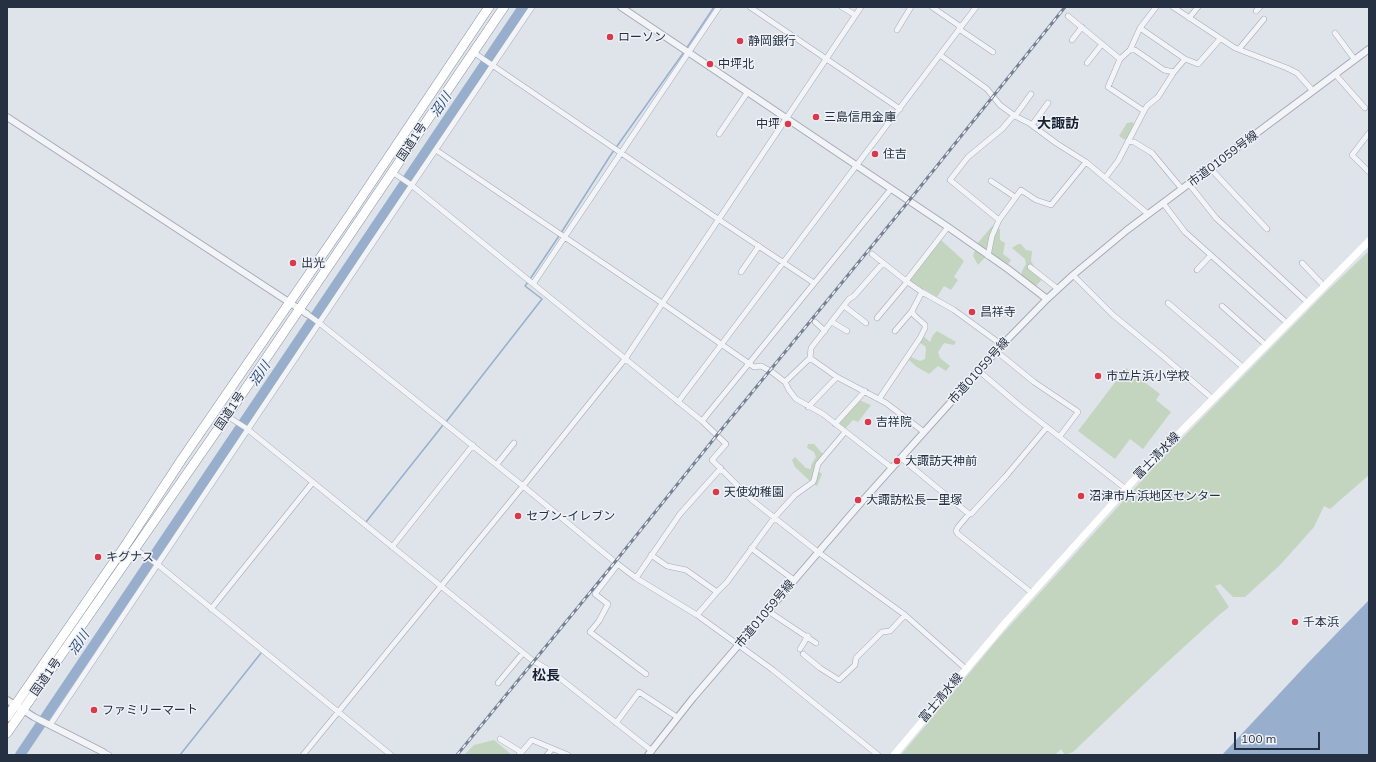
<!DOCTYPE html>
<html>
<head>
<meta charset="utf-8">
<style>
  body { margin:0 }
  #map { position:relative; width:1376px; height:762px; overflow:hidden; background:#dfe3ea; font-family:Mulish,sans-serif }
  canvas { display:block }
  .frame { position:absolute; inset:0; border:8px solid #263043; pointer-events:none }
  .scale { position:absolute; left:1234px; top:732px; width:86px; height:18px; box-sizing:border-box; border:2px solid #263043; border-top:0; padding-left:5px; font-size:12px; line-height:14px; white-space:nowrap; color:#263043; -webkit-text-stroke:3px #eff2f7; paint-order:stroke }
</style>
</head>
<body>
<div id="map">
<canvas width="1376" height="762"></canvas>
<div class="frame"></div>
<div class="scale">100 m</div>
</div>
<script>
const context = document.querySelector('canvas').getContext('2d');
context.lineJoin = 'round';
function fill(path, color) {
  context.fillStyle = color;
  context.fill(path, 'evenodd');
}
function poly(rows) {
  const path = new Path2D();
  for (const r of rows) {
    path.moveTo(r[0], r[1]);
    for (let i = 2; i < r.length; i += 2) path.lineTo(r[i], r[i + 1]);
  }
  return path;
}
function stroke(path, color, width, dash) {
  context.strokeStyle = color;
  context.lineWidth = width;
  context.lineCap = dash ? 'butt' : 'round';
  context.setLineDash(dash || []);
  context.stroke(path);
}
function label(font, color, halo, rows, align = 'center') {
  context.font = font + ' Mulish,"Noto Sans JP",sans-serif';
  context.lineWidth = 3;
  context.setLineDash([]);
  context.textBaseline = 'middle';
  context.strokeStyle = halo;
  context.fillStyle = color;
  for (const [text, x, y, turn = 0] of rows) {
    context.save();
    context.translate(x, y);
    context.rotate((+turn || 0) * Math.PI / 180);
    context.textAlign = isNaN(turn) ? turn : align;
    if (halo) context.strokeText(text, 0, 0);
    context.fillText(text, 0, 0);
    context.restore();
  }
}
fill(poly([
  [1132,122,1135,125,1128,138,1125,140,1119,136,1127,123],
  [992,226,997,226,1000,230,1000,240,1005,243,1003,254,1011,260,1007,266,988,254,978,265,973,256,977,244],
  [941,240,964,261,954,277,958,280,951,290,944,286,937,297,910,281,910,279],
  [1018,244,1021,244,1026,250,1032,251,1031,261,1037,271,1045,276,1035,287,1021,276,1022,271,1026,264,1025,259,1012,248],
  [1369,251,1369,475,1330,509,1324,506,1314,527,1280,565,1245,597,1233,597,1220,584,1215,586,1229,607,1219,615,1163,666,1073,752,1065,755,1061,749,1055,755,901,755,997,640,1155,466,1326,292],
  [937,331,956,342,954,345,944,343,938,352,940,358,950,366,946,371,938,366,929,374,917,367,909,360,911,357,920,361,925,359,926,349,925,346,920,343,923,336,930,342,933,335],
  [1126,368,1160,394,1156,400,1171,412,1143,449,1130,439,1115,459,1078,431],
  [859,400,871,405,858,422,853,420,845,429,837,424],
  [808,444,814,444,823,454,817,470,822,474,817,486,812,483,795,467,792,460,795,457,806,468,811,469,811,465,816,457,814,452,807,448],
  [494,740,512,755,464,755,474,745]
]), '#c4d5bf');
fill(poly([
  [1369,600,1369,755,1222,755,1308,663]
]), '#97afcd');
stroke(poly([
  [686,49,714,7],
  [561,233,610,156,684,52],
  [530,279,559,236],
  [446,422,542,299,525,286,528,282],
  [366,522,443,425],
  [180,755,261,653]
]), '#97afcd', 1.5);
stroke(poly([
  [20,755,523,7]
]), '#97afcd', 10);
const minor = poly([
  [750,7,900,109],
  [842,7,855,15],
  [932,7,961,27],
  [1173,7,1235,48,1287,68,1297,73,1313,91],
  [1256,11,1260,7],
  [1068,16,1120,59,1130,50,1135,50,1164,70,1174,72],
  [1189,18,1198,7],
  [1140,28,1156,7],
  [959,29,993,52],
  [897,30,911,7],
  [1335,33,1355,60],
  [1072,40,1082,27],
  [1239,49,1264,19],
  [1130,50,1140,28,1185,59,1198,64,1220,39],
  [473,52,718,219,814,283],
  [940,55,987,89,1000,105,1015,116,1029,123,1056,143,1086,162,1148,214],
  [1120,59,1108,87,1144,111,1147,106,1158,97,1174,72,1185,59],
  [1087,63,1102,44],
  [1335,74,1365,108],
  [1014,115,1002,129,968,157,950,180,999,220,1021,190,1036,200,1051,205,1086,162],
  [1015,116,1031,94],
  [1032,125,1048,103],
  [1369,133,1352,155,1369,172],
  [719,134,747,93],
  [1128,141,1134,142,1152,153,1182,189],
  [436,150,662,303,754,367,761,366,772,372,785,382,789,390,796,399,823,414,892,468],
  [1210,168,1267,229],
  [392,172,410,184,702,421,726,444,712,460,752,500,818,552,905,615,966,669],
  [1105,178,1118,161,1144,111],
  [991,181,1015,197],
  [1189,184,1216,218,1308,303],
  [1163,203,1185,232,1287,323],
  [872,254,906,281,922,292,954,310,1002,345],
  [988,256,992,236,999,220],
  [1302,263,1324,286],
  [1030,267,1058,289],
  [1197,270,1211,255],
  [741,272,759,246],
  [1073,275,1113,315,1164,357,1213,399],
  [906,281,948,227],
  [533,284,719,7],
  [1168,303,1244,368],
  [844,306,866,323],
  [1222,306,1266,345],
  [307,314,318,322,523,486,615,562,636,578,697,615,773,670,878,755],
  [877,318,907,282],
  [815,322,825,331],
  [832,322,847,331],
  [895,331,912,311,922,292],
  [996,351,1034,382,1077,411,1078,412,1060,436],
  [810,358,811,348,849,299,854,296,883,263],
  [979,371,1020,406,1126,489],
  [785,382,810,358,837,377,886,403,924,432],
  [879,399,920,338,925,328,925,325,914,315,912,311],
  [678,402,976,7],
  [808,407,837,377],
  [227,416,246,428,532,660,552,672,652,751],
  [702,421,891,189],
  [835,424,865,391],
  [901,458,969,514,958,527,956,531,958,534,1032,593],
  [497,464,514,443],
  [969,514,971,514,1006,476,1047,427],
  [392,547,473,445],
  [751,548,794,580],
  [135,549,157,564,391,755],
  [651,555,667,566,686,570,717,592,697,615],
  [618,564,595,594,608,604,599,621,590,632,646,674],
  [636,578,680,514,721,468],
  [717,592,727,582,774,518,795,495,813,482,814,480,818,464,845,432],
  [211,609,313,482],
  [768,611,816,643],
  [800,649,808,636],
  [803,654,820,668,839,680,855,665,856,658,882,632,890,631,905,615],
  [498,683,523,653],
  [616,723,639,692,677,717],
  [50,725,376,238,532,7],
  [500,739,521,752],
  [103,752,109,755],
  [303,755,523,486,625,359,861,7],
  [519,755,532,740,568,755],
  [547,755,552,749]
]);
const tertiary = poly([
  [621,7,948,227,1008,269,1047,299],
  [7,117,307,314],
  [7,700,34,717,103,752],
  [648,755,693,698,865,498,1002,345,1047,299,1073,275,1127,230,1369,49]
]);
const trunk = poly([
  [7,717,127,543,182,459,349,216,489,7],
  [7,733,227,416,504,7]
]);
stroke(minor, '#a4aab5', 6);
stroke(tertiary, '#a4aab5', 8);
stroke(trunk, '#858fa2', 10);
stroke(minor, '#f2f4f8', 5);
stroke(tertiary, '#f2f4f8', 6);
stroke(poly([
  [894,755,1006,622,1143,470,1369,241]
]), '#fff', 7);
stroke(trunk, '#fff', 9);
const rail = poly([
  [457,755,615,562,717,435,908,202,1065,7]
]);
stroke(rail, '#778195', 3);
stroke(rail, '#eff2f7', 1.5, [4.5]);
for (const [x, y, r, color] of [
  [610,37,4,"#da394b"],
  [740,41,4,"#da394b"],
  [710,64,4,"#da394b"],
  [816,117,4,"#da394b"],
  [788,124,4,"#da394b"],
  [875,154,4,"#da394b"],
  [293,263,4,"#da394b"],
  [972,312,4,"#da394b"],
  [1098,376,4,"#da394b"],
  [868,422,4,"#da394b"],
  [897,461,4,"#da394b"],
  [716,492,4,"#da394b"],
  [1081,496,4,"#da394b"],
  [858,500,4,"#da394b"],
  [518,516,4,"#da394b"],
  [98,557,4,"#da394b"],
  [1295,622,4,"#da394b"],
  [94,710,4,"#da394b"]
]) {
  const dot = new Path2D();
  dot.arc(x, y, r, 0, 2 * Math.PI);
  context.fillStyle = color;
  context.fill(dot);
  stroke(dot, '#eff2f7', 1.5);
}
label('12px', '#263043', '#eff2f7', [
  ["ローソン",618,37],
  ["静岡銀行",748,41],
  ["中坪北",718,64],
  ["三島信用金庫",824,117],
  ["中坪",780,124,"right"],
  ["住吉",883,154],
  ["出光",301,263],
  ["昌祥寺",980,312],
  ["市立片浜小学校",1106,376],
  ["吉祥院",876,422],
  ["大諏訪天神前",905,461],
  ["天使幼稚園",724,492],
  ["沼津市片浜地区センター",1089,496],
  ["大諏訪松長一里塚",866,500],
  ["セブン-イレブン",526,516],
  ["キグナス",106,557],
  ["千本浜",1303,622],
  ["ファミリーマート",102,710]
], 'left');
label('12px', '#263043', '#eff2f7', [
  ["国道1号",412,142,-56],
  ["市道01059号線",1223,159,-37],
  ["市道01059号線",979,371,-48],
  ["国道1号",230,411,-56],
  ["富士清水線",1157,456,-46],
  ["市道01059号線",765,614,-50],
  ["国道1号",46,677,-55],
  ["富士清水線",941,698,-50]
]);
label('italic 13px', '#2d4c7a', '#eff2f7', [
  ["沼川",441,105,-56],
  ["沼川",260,374,-56],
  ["沼川",79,643,-56]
]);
label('bold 14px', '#192133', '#eff2f7', [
  ["大諏訪",1058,124],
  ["松長",546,676]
]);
</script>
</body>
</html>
